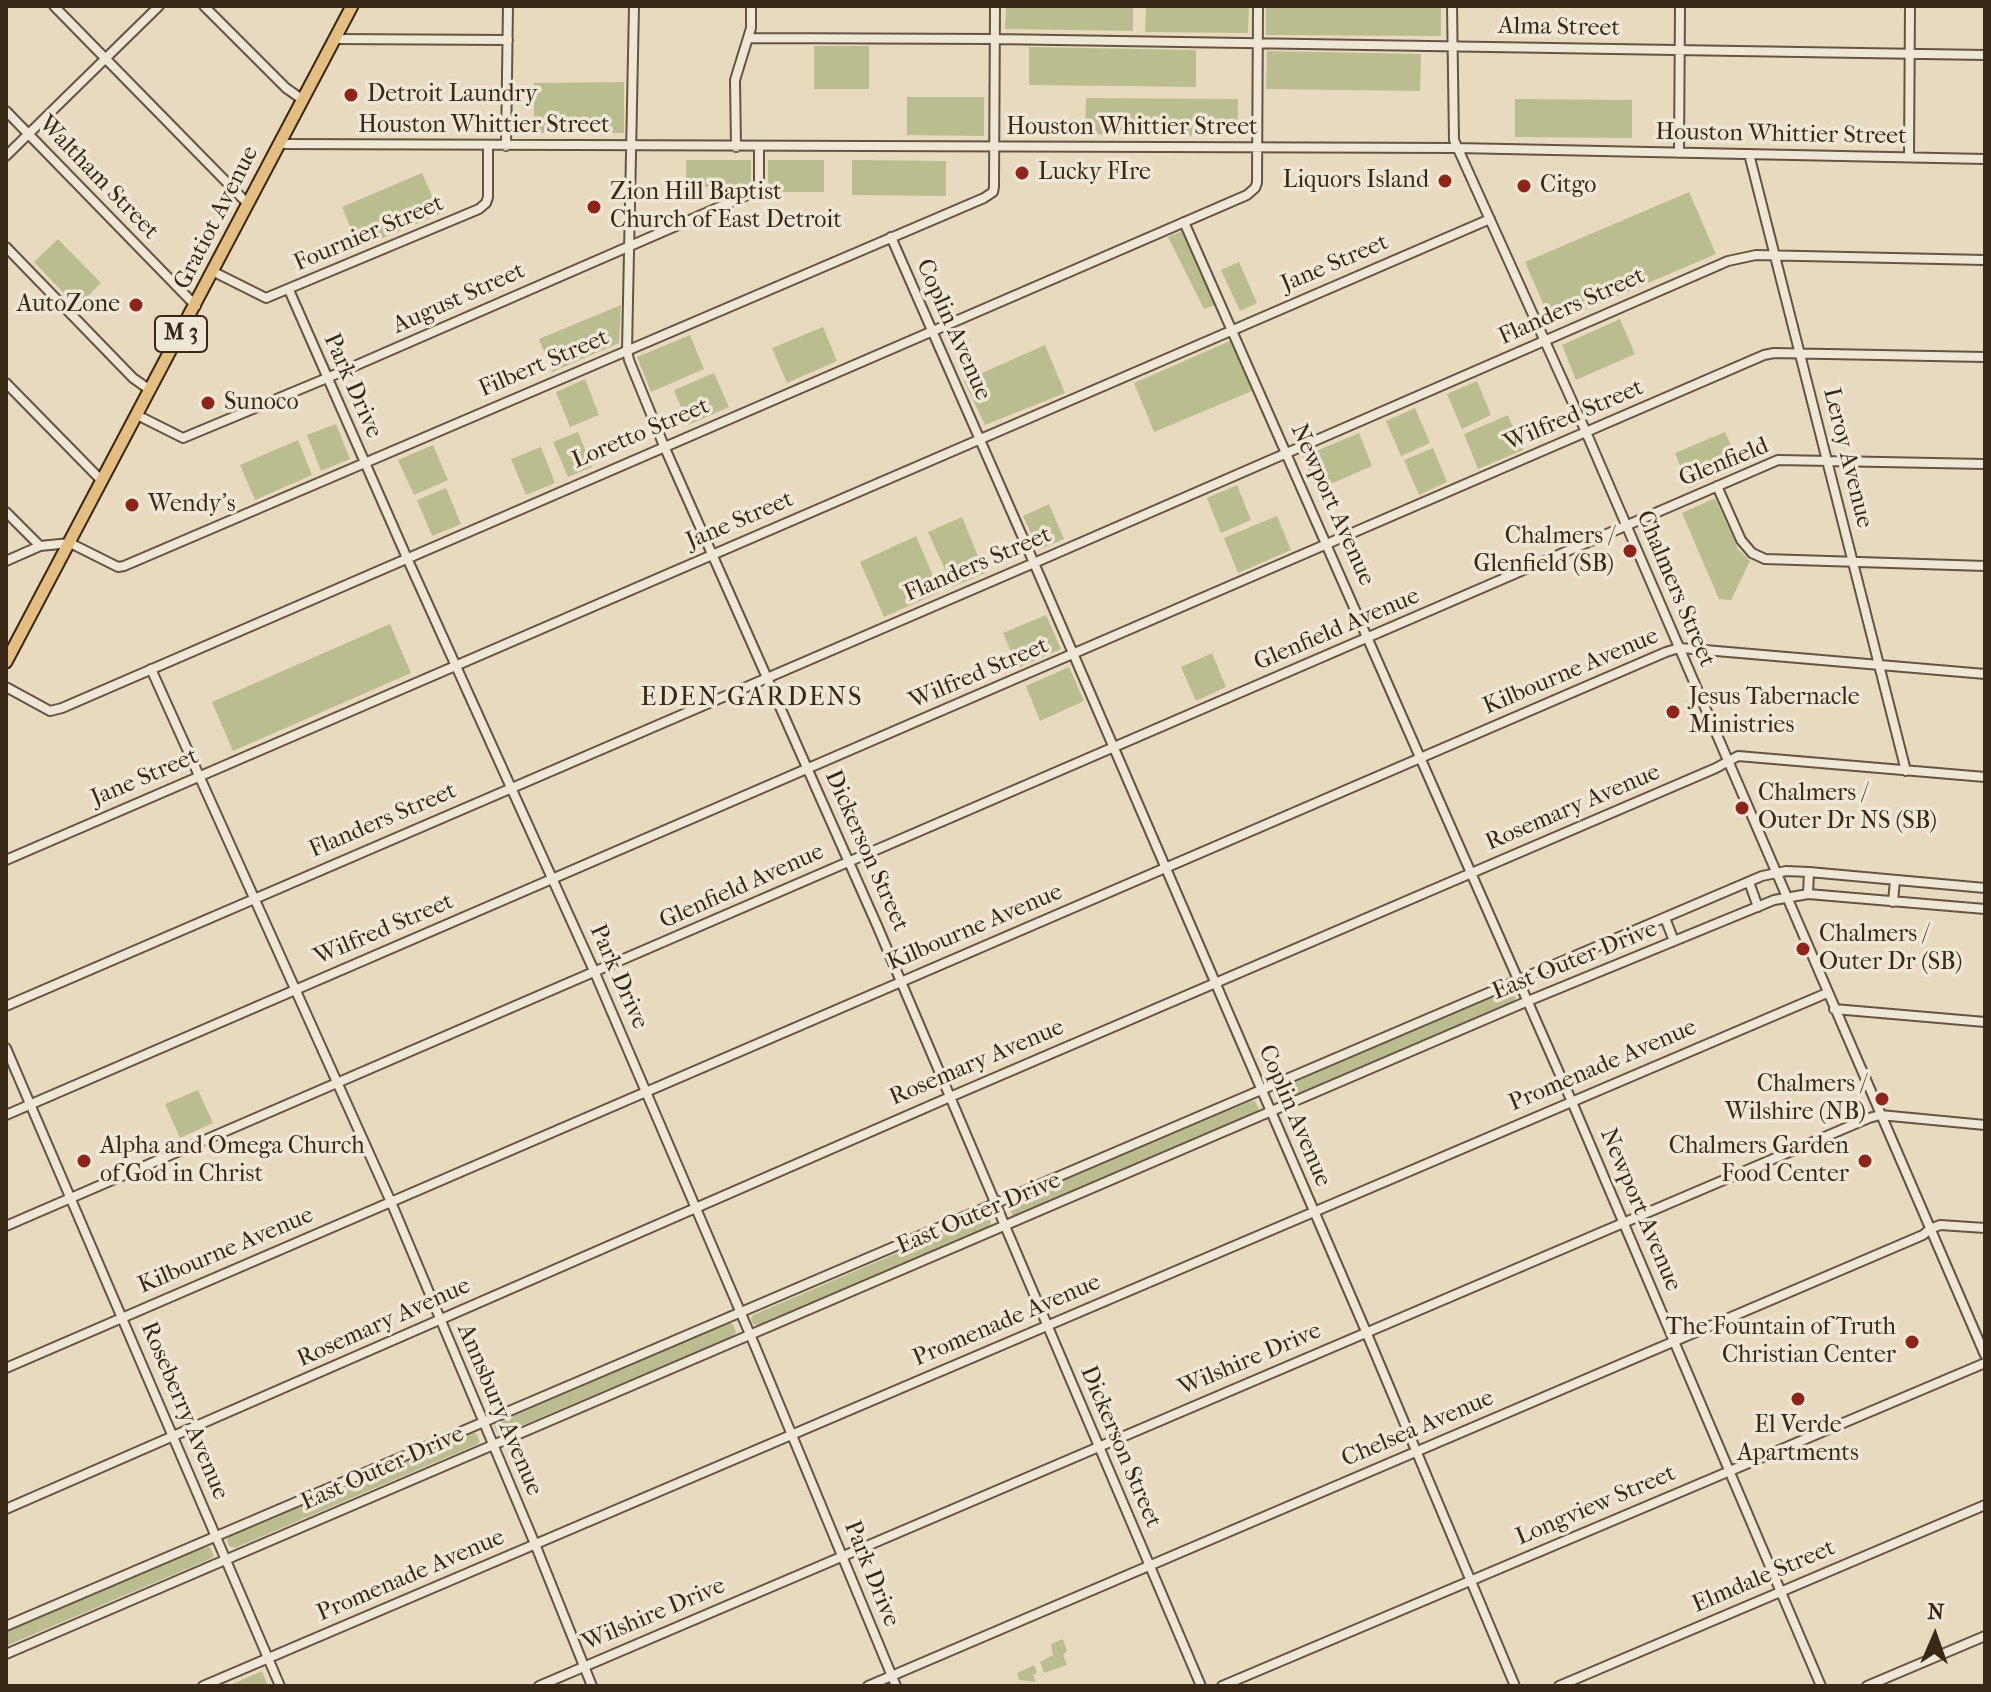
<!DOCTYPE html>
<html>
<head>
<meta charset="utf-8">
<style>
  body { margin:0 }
  #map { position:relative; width:1991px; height:1692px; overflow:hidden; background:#e7dabf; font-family:"IM FELL French Canon",serif }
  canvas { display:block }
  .frame { position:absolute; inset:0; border:8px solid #392815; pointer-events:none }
  .north { position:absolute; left:1895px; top:1596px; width:80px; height:80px; -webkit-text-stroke:6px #efe7d5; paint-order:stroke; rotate:2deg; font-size:22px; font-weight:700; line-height:32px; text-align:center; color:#392815 }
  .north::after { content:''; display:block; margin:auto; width:28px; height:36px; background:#392815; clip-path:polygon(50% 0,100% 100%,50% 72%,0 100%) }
</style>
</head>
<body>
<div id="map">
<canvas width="1991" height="1692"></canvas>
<div class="frame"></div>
<div class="north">N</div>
</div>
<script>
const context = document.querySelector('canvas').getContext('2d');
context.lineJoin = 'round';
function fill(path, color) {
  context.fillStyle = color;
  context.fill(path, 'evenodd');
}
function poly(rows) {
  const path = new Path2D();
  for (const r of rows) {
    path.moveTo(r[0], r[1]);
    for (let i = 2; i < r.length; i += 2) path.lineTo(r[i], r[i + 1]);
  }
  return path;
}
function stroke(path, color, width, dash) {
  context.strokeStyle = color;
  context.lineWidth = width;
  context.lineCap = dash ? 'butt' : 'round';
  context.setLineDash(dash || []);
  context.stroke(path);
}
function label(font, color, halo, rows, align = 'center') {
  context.font = font + ' "IM FELL French Canon",serif';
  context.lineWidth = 7;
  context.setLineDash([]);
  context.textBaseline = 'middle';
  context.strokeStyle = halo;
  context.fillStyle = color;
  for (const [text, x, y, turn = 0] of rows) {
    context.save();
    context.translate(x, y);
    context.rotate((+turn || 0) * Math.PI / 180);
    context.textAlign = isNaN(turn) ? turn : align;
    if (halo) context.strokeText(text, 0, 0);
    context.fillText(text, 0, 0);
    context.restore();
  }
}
fill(poly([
  [1006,6,1133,6,1133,31,1005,29],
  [1146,6,1249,6,1248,33,1145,32],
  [1266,6,1441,6,1441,36,1266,35],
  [814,46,869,46,869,89,814,89],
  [1029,47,1196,50,1196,87,1029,85],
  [1267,51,1421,54,1420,91,1266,89],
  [624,82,624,133,534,133,534,83],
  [907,97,984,97,984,136,907,135],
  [1086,98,1238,99,1237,136,1085,134],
  [1515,99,1632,100,1632,138,1515,137],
  [686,160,751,160,751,187,686,187],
  [768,160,824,160,824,192,768,192],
  [852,160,946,161,946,196,852,195],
  [422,173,440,214,359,248,342,207],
  [1689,192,1716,254,1552,324,1525,262],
  [1182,231,1215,305,1204,309,1168,237],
  [58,239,101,283,77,307,34,262],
  [1239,262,1257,303,1240,311,1221,270],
  [621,305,619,343,552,372,539,339],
  [1620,319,1635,354,1576,380,1562,345],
  [823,327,837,361,787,383,772,348],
  [690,335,704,369,651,392,637,357],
  [1230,341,1252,391,1154,432,1134,383],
  [1045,345,1065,393,985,425,964,381],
  [714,373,729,407,688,425,674,390],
  [585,379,599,415,570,427,556,392],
  [1477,381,1491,415,1462,429,1447,394],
  [1415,408,1430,443,1401,456,1386,421],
  [1508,415,1523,450,1478,469,1464,434],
  [336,424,350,459,321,471,307,435],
  [578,432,592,467,568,477,553,442],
  [1725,432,1740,466,1689,488,1675,453],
  [1359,433,1372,466,1317,490,1302,457],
  [298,440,312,475,255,500,240,465],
  [433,445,448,480,414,495,398,460],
  [541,447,555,483,526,495,511,459],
  [1433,448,1447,482,1419,495,1404,460],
  [1237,485,1251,520,1221,533,1207,498],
  [446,488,461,524,432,536,417,500],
  [1715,498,1738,549,1750,561,1731,600,1719,599,1682,513],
  [1049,504,1064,539,1039,550,1023,516],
  [1277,516,1291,550,1238,573,1224,538],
  [962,517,985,573,953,587,928,532],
  [916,536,940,592,884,617,860,562],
  [1046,615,1061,649,1018,668,1003,633],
  [390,624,411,673,233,751,212,702],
  [1212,653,1226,687,1196,701,1181,667],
  [1069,667,1084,701,1040,721,1026,686],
  [1509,990,1513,992,1516,999,1512,1003,1282,1101,1276,1099,1274,1093,1276,1090],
  [198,1090,213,1123,180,1138,165,1104],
  [1251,1101,1255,1101,1259,1109,1256,1112,1019,1214,1013,1216,1011,1212,1008,1204],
  [986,1215,990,1216,991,1227,759,1326,753,1324,751,1318,753,1315],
  [729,1323,733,1324,736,1332,733,1336,502,1434,497,1432,494,1426,497,1423],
  [476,1433,480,1442,476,1445,235,1548,229,1546,227,1540,229,1537,468,1434],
  [210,1547,214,1556,210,1559,6,1646,6,1632,202,1548],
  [1063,1639,1067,1651,1063,1655,1067,1665,1044,1673,1040,1662,1053,1655,1051,1644],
  [1034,1665,1037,1673,1033,1675,1036,1682,1019,1680,1017,1673],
  [262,1671,268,1686,230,1686,230,1685]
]), '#babe8f');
const minor = poly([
  [54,6,248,204],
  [204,6,286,88,303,100],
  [634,6,627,350,629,360,664,446,876,923,1201,1686],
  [1452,6,1454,140,1586,432,1985,1355],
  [748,38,995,39,1985,55],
  [335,39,508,40],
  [6,111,196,306],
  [280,144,1457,148,1985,159],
  [506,146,508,6],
  [736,147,735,80,751,28,751,6],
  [1679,153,1680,6],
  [1749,154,1906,771],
  [6,156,159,6],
  [1909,157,1910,6],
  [1184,222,1572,1102,1821,1686],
  [891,237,1034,563,1362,1322,1515,1686],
  [6,247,133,378,150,390],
  [214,272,266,298,479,209,486,203,488,197,488,146],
  [289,290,407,558,595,973,755,1346,896,1686],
  [6,383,102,481],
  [137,415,183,438,327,378,754,192,759,185,759,147],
  [1717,486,1741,540,1752,553,1765,559,1985,566],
  [6,512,40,546],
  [6,561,40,546,70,543,118,567,124,566,984,198,993,192,994,187,995,6],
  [151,669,391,1202,535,1544,592,1686],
  [6,687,50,711,62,708,1247,195,1255,188,1257,183,1258,6],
  [6,860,1490,219],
  [1749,882,1758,907],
  [1808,894,1809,872],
  [1893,902,1895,880],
  [1665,918,1674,941],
  [6,1006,1034,563,1728,261,1756,255,1985,260],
  [1834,1009,1985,1022],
  [6,1048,280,1686],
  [6,1115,1764,355,1774,353,1985,357],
  [6,1226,1778,460,1985,464],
  [6,1368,1666,652,1679,648,1693,649,1985,674],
  [6,1509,950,1097,1716,768,1738,756,1985,777],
  [6,1626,1762,876,1786,871,1809,872,1985,888],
  [6,1654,1528,1001,1774,900,1808,894,1985,909],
  [203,1686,1827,993],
  [539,1686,1869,1118,1880,1115,1985,1125],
  [868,1686,1923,1235,1930,1229,1940,1225,1985,1228],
  [1222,1686,1985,1363],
  [1559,1686,1985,1505],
  [1867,1686,1985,1636]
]);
const major = poly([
  [6,662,352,6]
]);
stroke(minor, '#645440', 12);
stroke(major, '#392815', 15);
stroke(minor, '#efe7d5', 8);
stroke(major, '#e4bd80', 11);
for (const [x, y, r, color] of [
  [351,95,8,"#8f2418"],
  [1022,173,8,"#8f2418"],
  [1445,181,8,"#8f2418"],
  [1524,186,8,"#8f2418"],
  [594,207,8,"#8f2418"],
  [136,305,8,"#8f2418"],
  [208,403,8,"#8f2418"],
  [132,505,8,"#8f2418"],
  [1630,551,8,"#8f2418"],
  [1673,712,8,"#8f2418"],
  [1742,808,8,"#8f2418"],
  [1803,949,8,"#8f2418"],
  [1882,1099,8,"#8f2418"],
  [84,1161,8,"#8f2418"],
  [1865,1161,8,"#8f2418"],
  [1912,1342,8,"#8f2418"],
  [1798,1399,8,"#8f2418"]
]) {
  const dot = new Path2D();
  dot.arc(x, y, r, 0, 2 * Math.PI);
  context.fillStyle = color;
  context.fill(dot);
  stroke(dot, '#efe7d5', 3);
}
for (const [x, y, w] of [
  [181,334,52]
]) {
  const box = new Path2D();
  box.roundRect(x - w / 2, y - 18, w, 36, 6);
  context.fillStyle = '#efe7d5';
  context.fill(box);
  stroke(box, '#392815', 2);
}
label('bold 22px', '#392815', null, [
  ["M 3",181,334]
]);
label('24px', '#392815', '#efe7d5', [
  ["Alma Street",1559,28,1],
  ["Houston Whittier Street",484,126],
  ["Houston Whittier Street",1132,128],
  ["Houston Whittier Street",1781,135,1],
  ["Waltham Street",98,178,46],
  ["Gratiot Avenue",217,218,-63],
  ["Fournier Street",369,234,-23],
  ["Jane Street",1335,264,-23],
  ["August Street",459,299,-24],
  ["Flanders Street",1572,307,-24],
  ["Coplin Avenue",953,330,66],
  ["Filbert Street",544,364,-23],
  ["Park Drive",352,386,66],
  ["Wilfred Street",1574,416,-23],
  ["Loretto Street",641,434,-23],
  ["Leroy Avenue",1847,458,76],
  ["Glenfield",1724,463,-22],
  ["Newport Avenue",1332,505,66],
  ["Jane Street",740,521,-23],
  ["Flanders Street",978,565,-23],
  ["Chalmers Street",1675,589,67],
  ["Glenfield Avenue",1337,630,-23],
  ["Kilbourne Avenue",1571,672,-23],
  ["Wilfred Street",979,674,-23],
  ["Jane Street",145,778,-23],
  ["Rosemary Avenue",1573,808,-23],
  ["Flanders Street",383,821,-23],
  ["Dickerson Street",866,851,66],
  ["Glenfield Avenue",742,887,-24],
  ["Kilbourne Avenue",975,928,-23],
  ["Wilfred Street",384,930,-23],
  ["East Outer Drive",1575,961,-22],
  ["Park Drive",618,977,66],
  ["Rosemary Avenue",977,1063,-23],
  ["Promenade Avenue",1603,1066,-23],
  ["Coplin Avenue",1294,1116,67],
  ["Newport Avenue",1640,1210,67],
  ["East Outer Drive",979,1214,-23],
  ["Kilbourne Avenue",226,1251,-23],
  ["Promenade Avenue",1007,1321,-23],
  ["Rosemary Avenue",384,1323,-24],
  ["Wilshire Drive",1250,1360,-23],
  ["Annsbury Avenue",499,1410,67],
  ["Roseberry Avenue",184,1411,67],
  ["Chelsea Avenue",1418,1429,-23],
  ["Dickerson Street",1120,1447,67],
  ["East Outer Drive",383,1469,-24],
  ["Longview Street",1596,1506,-23],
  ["Park Drive",871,1574,68],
  ["Promenade Avenue",411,1576,-23],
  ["Elmdale Street",1764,1577,-23],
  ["Wilshire Drive",654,1615,-23]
]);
label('24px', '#392815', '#efe7d5', [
  ["Detroit Laundry",367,95],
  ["Lucky FIre",1038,173],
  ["Liquors Island",1429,181,"right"],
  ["Citgo",1540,186],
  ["Zion Hill Baptist",610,193],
  ["Church of East Detroit",610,221],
  ["AutoZone",120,305,"right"],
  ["Sunoco",224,403],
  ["Wendy's",148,505],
  ["Chalmers /",1614,537,"right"],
  ["Glenfield (SB)",1614,565,"right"],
  ["Jesus Tabernacle",1689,698],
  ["Ministries",1689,726],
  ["Chalmers /",1758,794],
  ["Outer Dr NS (SB)",1758,822],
  ["Chalmers /",1819,935],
  ["Outer Dr (SB)",1819,963],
  ["Chalmers /",1866,1085,"right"],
  ["Wilshire (NB)",1866,1113,"right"],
  ["Alpha and Omega Church",100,1147],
  ["of God in Christ",100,1175],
  ["Chalmers Garden",1849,1147,"right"],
  ["Food Center",1849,1175,"right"],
  ["The Fountain of Truth",1896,1328,"right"],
  ["Christian Center",1896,1356,"right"],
  ["El Verde",1798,1426,"center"],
  ["Apartments",1798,1454,"center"]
], 'left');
context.letterSpacing = '2px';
label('26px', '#392815', '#efe7d5', [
  ["EDEN GARDENS",752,699]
]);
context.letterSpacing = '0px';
</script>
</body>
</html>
